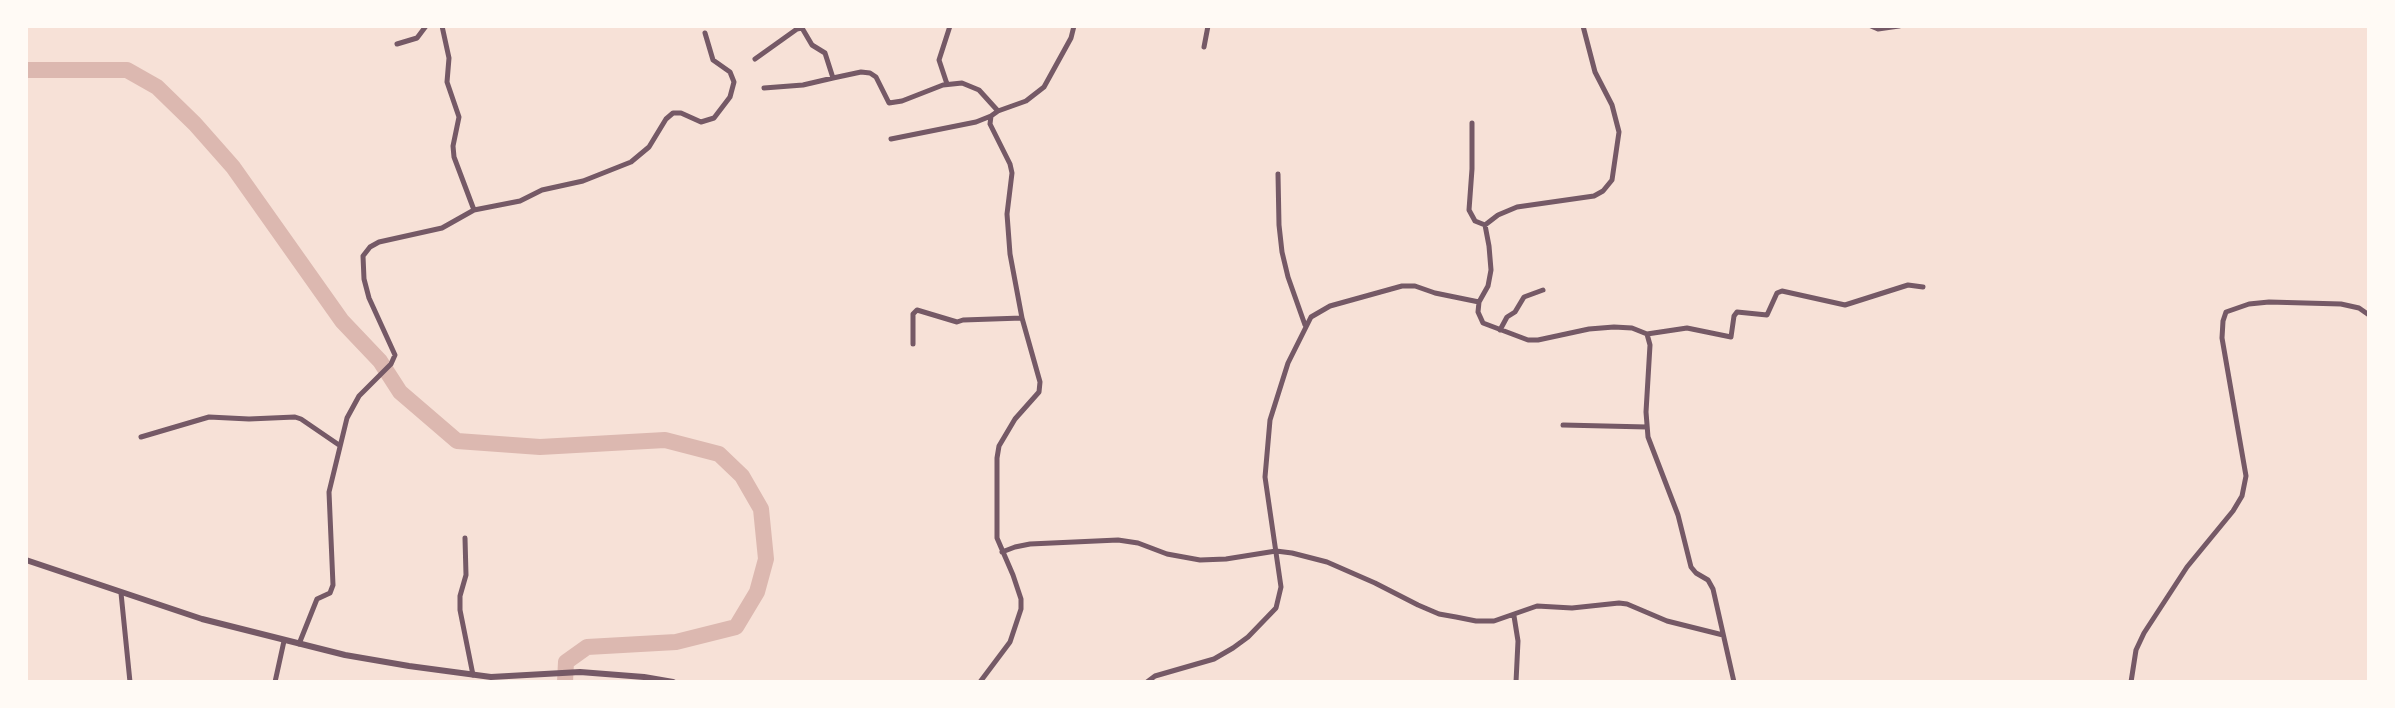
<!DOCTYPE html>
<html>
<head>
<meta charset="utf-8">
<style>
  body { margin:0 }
  #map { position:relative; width:2395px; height:708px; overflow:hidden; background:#f7e1d7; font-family:Roboto,sans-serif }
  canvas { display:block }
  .frame { position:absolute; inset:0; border:28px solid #fffaf5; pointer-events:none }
</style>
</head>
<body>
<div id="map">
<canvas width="2395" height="708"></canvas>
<div class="frame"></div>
</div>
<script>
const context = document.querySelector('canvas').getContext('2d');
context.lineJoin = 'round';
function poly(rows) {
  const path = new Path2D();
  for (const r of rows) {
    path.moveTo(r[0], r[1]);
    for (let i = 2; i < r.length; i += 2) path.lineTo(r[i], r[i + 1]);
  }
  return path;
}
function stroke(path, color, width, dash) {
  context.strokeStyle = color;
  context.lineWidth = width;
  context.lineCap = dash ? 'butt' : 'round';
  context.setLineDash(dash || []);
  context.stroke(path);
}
stroke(poly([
  [26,70,127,70,157,87,195,124,233,167,342,321,380,361,400,392,457,441,540,447,665,440,719,454,742,476,761,509,766,559,757,592,736,627,676,642,587,647,566,662,565,682]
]), '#dcb8b0', 16);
stroke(poly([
  [1871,26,1878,29,1899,26],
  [397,44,417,38,426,26],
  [1204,47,1208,26],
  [755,59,797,29,802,28,812,45,825,53,833,78,861,72,870,73,876,77,889,103,902,101,943,85,962,83,979,90,998,111],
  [947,84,939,60,950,26],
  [764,88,803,85,833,78],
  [1472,123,1472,169,1469,210,1475,221,1485,225],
  [891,139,976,122,991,116],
  [1278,174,1279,225,1282,252,1288,277,1305,325],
  [474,210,520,201,542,190,583,181,631,162,649,147,666,119,673,113,681,113,701,122,714,118,730,97,734,82,730,72,713,60,705,33],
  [1479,302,1478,312,1483,323,1528,340,1538,340,1589,329,1614,327,1632,328,1647,334,1650,345,1646,412,1648,437,1678,515,1691,567,1696,573,1708,580,1713,589,1734,682],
  [1500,330,1507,317,1515,312,1524,297,1543,290],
  [1647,334,1687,328,1731,337,1734,316,1737,312,1767,315,1777,293,1782,291,1845,305,1908,285,1923,287],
  [913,344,913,314,917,310,957,322,963,320,1022,318],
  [1563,425,1647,427],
  [141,437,209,417,249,419,295,417,301,419,339,445],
  [465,538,466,575,460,596,460,610,473,675],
  [1002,552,1015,547,1030,544,1118,540,1138,543,1167,554,1200,560,1226,559,1276,551,1292,553,1327,562,1375,583,1418,605,1439,614,1456,617,1476,621,1494,621,1537,606,1572,608,1619,603,1627,604,1667,621,1723,635],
  [121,593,130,682],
  [1514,616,1518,641,1516,682],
  [299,644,317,599,330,593,333,585,329,492,347,418,359,396,391,364,395,355,369,298,364,279,363,256,370,247,379,242,442,228,474,210,454,157,453,146,459,117,447,82,449,58,442,26],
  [275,682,284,641],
  [980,682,1010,642,1021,609,1021,599,1013,575,997,538,997,458,999,446,1015,419,1039,392,1040,382,1022,318,1010,254,1007,214,1012,173,1010,164,990,124,991,116,998,111,1026,101,1044,87,1071,38,1074,26],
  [1147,682,1155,676,1214,659,1233,648,1248,637,1276,608,1281,587,1265,477,1270,420,1288,363,1311,317,1330,306,1402,286,1415,286,1435,293,1479,302,1488,286,1491,270,1489,246,1485,225,1498,215,1517,207,1594,196,1603,191,1612,180,1619,132,1612,105,1595,72,1583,26],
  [2131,682,2136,650,2144,633,2187,567,2233,511,2242,496,2246,476,2222,338,2223,321,2226,312,2249,304,2269,302,2341,304,2359,308,2369,315]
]), '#755966', 5);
stroke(poly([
  [26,560,202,619,345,655,409,666,491,677,580,672,644,677,673,682]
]), '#755966', 6);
</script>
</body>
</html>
